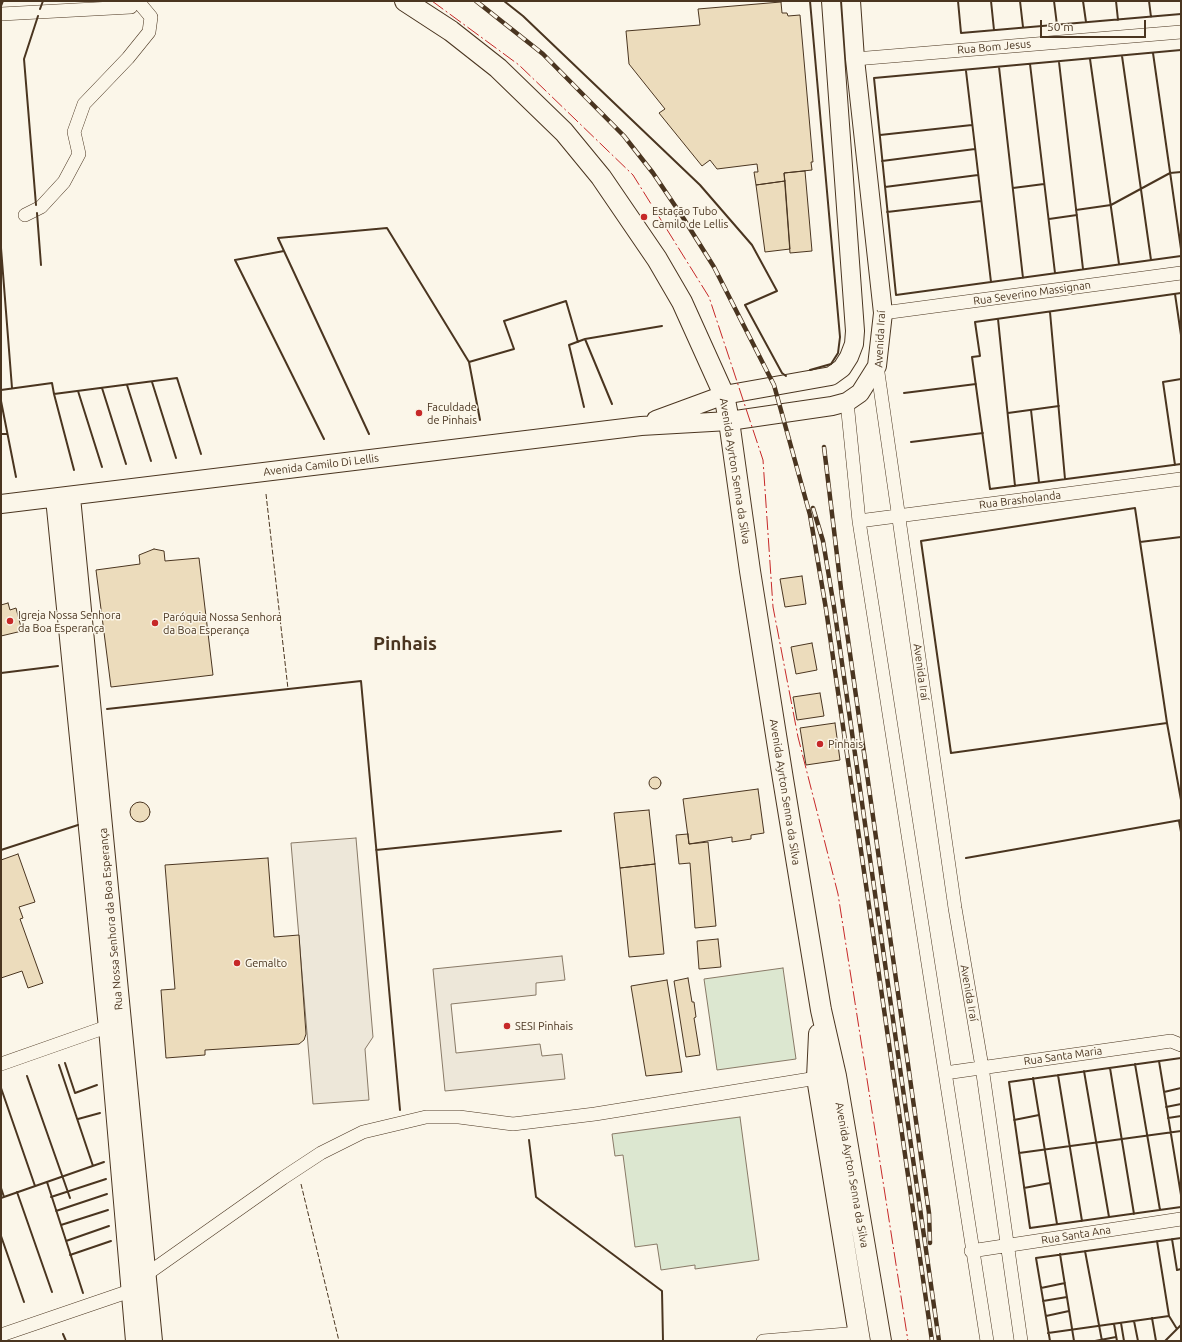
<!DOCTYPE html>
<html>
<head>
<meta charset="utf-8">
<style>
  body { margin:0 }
  #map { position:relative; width:1182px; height:1342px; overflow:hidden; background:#fbf6e9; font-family:Ubuntu,sans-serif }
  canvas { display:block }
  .frame { position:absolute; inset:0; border:2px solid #4a3520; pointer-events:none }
  .scale { position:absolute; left:1040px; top:20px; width:106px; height:18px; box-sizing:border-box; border:2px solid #4a3520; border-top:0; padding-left:5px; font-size:12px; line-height:14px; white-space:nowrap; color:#4a3520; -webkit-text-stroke:3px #fbf6e9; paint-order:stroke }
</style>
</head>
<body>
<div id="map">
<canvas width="1182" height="1342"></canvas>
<div class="frame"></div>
<div class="scale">50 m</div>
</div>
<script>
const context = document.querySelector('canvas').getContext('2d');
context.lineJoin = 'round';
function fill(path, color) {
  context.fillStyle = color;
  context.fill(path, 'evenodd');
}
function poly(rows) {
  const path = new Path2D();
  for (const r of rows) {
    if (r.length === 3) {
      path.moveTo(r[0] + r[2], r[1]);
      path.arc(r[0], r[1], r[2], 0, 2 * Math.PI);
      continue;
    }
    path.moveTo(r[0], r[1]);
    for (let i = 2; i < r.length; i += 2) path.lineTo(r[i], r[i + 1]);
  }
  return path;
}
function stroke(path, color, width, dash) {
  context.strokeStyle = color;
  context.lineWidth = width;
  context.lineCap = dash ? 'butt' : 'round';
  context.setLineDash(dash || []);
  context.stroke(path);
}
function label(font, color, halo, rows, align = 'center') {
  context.font = font + ' Ubuntu,sans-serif';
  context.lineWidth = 3;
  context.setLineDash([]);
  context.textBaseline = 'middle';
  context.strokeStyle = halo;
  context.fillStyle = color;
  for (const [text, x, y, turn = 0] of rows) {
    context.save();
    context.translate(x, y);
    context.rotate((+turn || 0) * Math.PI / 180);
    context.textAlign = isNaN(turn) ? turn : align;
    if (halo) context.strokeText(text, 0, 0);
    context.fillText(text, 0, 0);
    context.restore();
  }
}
const green = poly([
  [783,968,796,1059,717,1070,704,979,783,968],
  [740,1117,759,1260,695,1269,695,1265,661,1270,657,1244,635,1247,623,1155,615,1156,612,1134,740,1117]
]);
fill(green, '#dce7d0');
stroke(green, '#887966', 1);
const parking = poly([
  [356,838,373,1037,365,1049,369,1100,313,1104,291,843,356,838],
  [562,956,565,980,536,983,536,995,451,1004,456,1053,540,1044,542,1056,562,1054,565,1079,445,1091,433,969,562,956]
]);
fill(parking, '#ede7d9');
stroke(parking, '#887966', 1);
const building = poly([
  [781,2,782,13,787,13,788,16,800,15,813,162,811,162,812,170,784,173,785,181,756,185,754,172,758,172,757,164,717,169,710,160,702,166,659,113,665,109,629,64,626,31,700,25,698,9,781,2],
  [805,171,812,251,790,253,784,173,805,171],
  [785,181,790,249,765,252,756,185,785,181],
  [154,549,164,551,165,561,199,558,213,675,111,687,96,570,140,564,139,555,154,549],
  [802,576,806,604,785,607,780,579,802,576],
  [8,603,10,610,16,608,22,631,1,636,1,605,8,603],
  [812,643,817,670,796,674,791,647,812,643],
  [820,693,824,716,797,720,793,697,820,693],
  [835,723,840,760,806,765,800,728,835,723],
  [655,783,6],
  [758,789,764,833,751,835,751,839,732,842,732,837,689,844,683,799,758,789],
  [140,812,10],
  [649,810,655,864,620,868,614,813,649,810],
  [688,834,689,844,708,842,716,926,695,928,690,863,679,864,676,835,688,834],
  [18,854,35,902,19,907,23,918,20,919,43,983,28,988,22,971,1,978,1,860,18,854],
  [268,858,274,937,299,935,306,1034,304,1040,299,1044,205,1050,205,1055,166,1058,161,990,175,989,165,865,268,858],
  [655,864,664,954,629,957,620,868,655,864],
  [718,939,721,967,699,969,697,941,718,939],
  [688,978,692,1002,694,1002,696,1017,694,1018,700,1055,686,1057,674,981,688,978],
  [667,980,682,1072,646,1076,631,986,667,980]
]);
fill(building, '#ecdcbc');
stroke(building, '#4a3520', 1);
const street = poly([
  [1,14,131,7],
  [855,59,1181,32],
  [25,215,41,207,64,182,79,154,74,132,84,104,128,58,149,32,151,17,141,5],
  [883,313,1181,273],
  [877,366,955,908,982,1067,1021,1341],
  [847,402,859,521,987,1341],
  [859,521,1181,479],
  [1,1064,115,1024],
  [945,1073,1171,1041,1181,1045],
  [971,1251,1181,1219],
  [1,1335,130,1291,147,1274,283,1178,321,1153,363,1132,426,1117,459,1117,513,1124,595,1114,817,1078],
  [763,1341,859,1333]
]);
const secondary = poly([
  [656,420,724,395,831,376,842,368,849,357,854,344,855,331,831,1],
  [71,497,153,1341],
  [55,498,108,1028,135,1341],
  [1,504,641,426,729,421,832,406,847,402,860,393,877,366,883,313,855,59,851,1]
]);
const primary = poly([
  [405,1,451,31,498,68,564,132,601,177,657,259,682,302,724,395,729,421,750,571,783,779,821,1010,836,1076,881,1341],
  [819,1034,817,1078,860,1341]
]);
stroke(street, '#4a3520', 14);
stroke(secondary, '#4a3520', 20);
stroke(primary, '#4a3520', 22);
stroke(street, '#fbf6e9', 13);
stroke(secondary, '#fbf6e9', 18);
stroke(primary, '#fbf6e9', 20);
const rail = poly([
  [476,1,543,54,624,136,653,173,682,216,714,267,774,385,810,515,826,609,932,1341],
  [824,447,842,597,929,1213,930,1243],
  [813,508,823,541,834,607,939,1341]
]);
stroke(rail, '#4a3520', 4.5);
stroke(rail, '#fbf6e9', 3, [9]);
stroke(poly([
  [266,494,288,689],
  [301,1184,339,1341]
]), '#4a3520', 1, [5, 2]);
stroke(poly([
  [504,1,523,16,700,185,752,245,777,291,745,305,782,373,786,376],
  [958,1,961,33,1181,14],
  [991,1,994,30],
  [1020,1,1023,27],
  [1054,1,1057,25],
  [1083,1,1086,22],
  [1116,1,1118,20],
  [1149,1,1151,17],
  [1181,1,1181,2],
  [1,6,3,1],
  [40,9,43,1],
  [1181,50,874,78,896,295,1181,256],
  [1153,53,1181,249],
  [1122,56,1151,260],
  [1090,59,1119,264],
  [1059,62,1083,269],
  [1030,64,1055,273],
  [999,67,1023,278],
  [966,71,991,282],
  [880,135,972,125],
  [882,161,975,149],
  [885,187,978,175],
  [1013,188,1044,184],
  [36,205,24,59,38,16],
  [1076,210,1111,205,1170,173,1181,172],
  [887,212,981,201],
  [37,213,41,265],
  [1049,219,1077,215],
  [1,248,12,388],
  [284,251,278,238,387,228,469,362,480,420],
  [1181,293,975,322,980,356,972,357,990,489,1181,464],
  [1175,294,1181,335],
  [1050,312,1065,479],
  [998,319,1015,486],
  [469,362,514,349,504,321,566,301,578,342],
  [810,370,831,364,838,353,840,337,810,1],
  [152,382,176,458],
  [127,385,151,461],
  [102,388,126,464],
  [1,390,52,383,54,394,177,378,201,454],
  [78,391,102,467],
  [904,393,976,384],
  [54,394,74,470],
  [1,401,16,477],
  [612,404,585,339,662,326],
  [584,407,569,345,585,339],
  [1031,410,1039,482],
  [1008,413,1059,406],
  [1,434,7,434],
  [324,439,235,260,284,251,369,434],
  [911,442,983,433],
  [1175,465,1163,382,1181,379],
  [1135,508,1167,723,951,753,921,541,1135,508],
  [1140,542,1181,537],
  [1,673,58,666],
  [107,709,361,681,400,1110],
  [1167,723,1181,800],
  [1179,821,1181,832],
  [1,850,78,825],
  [376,850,561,831],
  [966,858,1181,820],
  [1181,861,1181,863],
  [1181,1058,1009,1082,1030,1228,1181,1207],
  [1159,1061,1181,1195],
  [65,1063,75,1093,97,1085],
  [1135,1064,1160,1210],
  [59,1065,93,1166],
  [1110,1068,1134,1214],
  [1084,1071,1109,1217],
  [1058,1075,1082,1221],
  [27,1076,70,1198],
  [1033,1078,1057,1224],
  [1,1088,35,1186],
  [1164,1092,1181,1088],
  [1166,1107,1181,1104],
  [1168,1118,1181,1116],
  [78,1119,100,1113],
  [1014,1120,1039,1115],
  [529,1140,536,1197,662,1291,663,1341],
  [1019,1153,1181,1131],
  [47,1182,83,1293],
  [1,1188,4,1197],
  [1024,1188,1050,1183],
  [17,1192,52,1292],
  [51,1197,106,1179],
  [1,1198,104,1162],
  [56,1211,107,1194],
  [61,1225,108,1210],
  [1,1236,24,1302],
  [1172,1239,1177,1270,1181,1269],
  [66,1241,109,1226],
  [1157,1241,1169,1316,1177,1329],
  [1085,1251,1102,1341],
  [1060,1254,1074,1341],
  [70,1255,111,1241],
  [1041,1288,1065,1283],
  [1043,1301,1067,1297],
  [1046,1316,1069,1311],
  [1152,1318,1156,1341],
  [1134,1321,1138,1341],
  [1121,1323,1124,1341],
  [1114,1324,1117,1341],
  [1048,1333,1169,1316],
  [63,1334,66,1341],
  [1050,1341,1036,1258,1181,1238],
  [1095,1341,1116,1337],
  [1165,1341,1181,1325]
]), '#4a3520', 2);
stroke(poly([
  [432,1,519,65,633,175,709,297,763,460,773,607,798,737,838,894,908,1341]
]), '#c62828', 1, [14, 3, 2, 3]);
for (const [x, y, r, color] of [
  [644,217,4,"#c62828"],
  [419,413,4,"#c62828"],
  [10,621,4,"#c62828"],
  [155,623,4,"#c62828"],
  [820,744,4,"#c62828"],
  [237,963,4,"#c62828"],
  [507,1026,4,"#c62828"]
]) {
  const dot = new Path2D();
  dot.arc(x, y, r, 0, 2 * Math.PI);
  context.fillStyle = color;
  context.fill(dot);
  stroke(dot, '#fbf6e9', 1.5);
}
label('11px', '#4a3520', '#fbf6e9', [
  ["Rua Bom Jesus",994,47,-5],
  ["Rua Severino Massignan",1032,293,-8],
  ["Avenida Iraí",880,339,-87],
  ["Avenida Camilo Di Lellis",321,465,-7],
  ["Avenida Ayrton Senna da Silva",735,471,81],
  ["Rua Brasholanda",1020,500,-7],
  ["Avenida Iraí",921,672,82],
  ["Avenida Ayrton Senna da Silva",785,792,81],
  ["Rua Nossa Senhora da Boa Esperança",111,919,-95],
  ["Avenida Iraí",969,993,80],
  ["Rua Santa Maria",1063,1056,-8],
  ["Avenida Ayrton Senna da Silva",852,1175,80],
  ["Rua Santa Ana",1076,1235,-9]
]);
label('11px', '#4a3520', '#fbf6e9', [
  ["Estação Tubo",652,211],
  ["Camilo de Lellis",652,224],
  ["Faculdade",427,407],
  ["de Pinhais",427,420],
  ["Igreja Nossa Senhora",18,615],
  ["da Boa Esperança",18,628],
  ["Paróquia Nossa Senhora",163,617],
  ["da Boa Esperança",163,630],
  ["Pinhais",828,744],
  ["Gemalto",245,963],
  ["SESI Pinhais",515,1026]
], 'left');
label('bold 19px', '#4a3520', '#fbf6e9', [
  ["Pinhais",405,644]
]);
</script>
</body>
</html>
